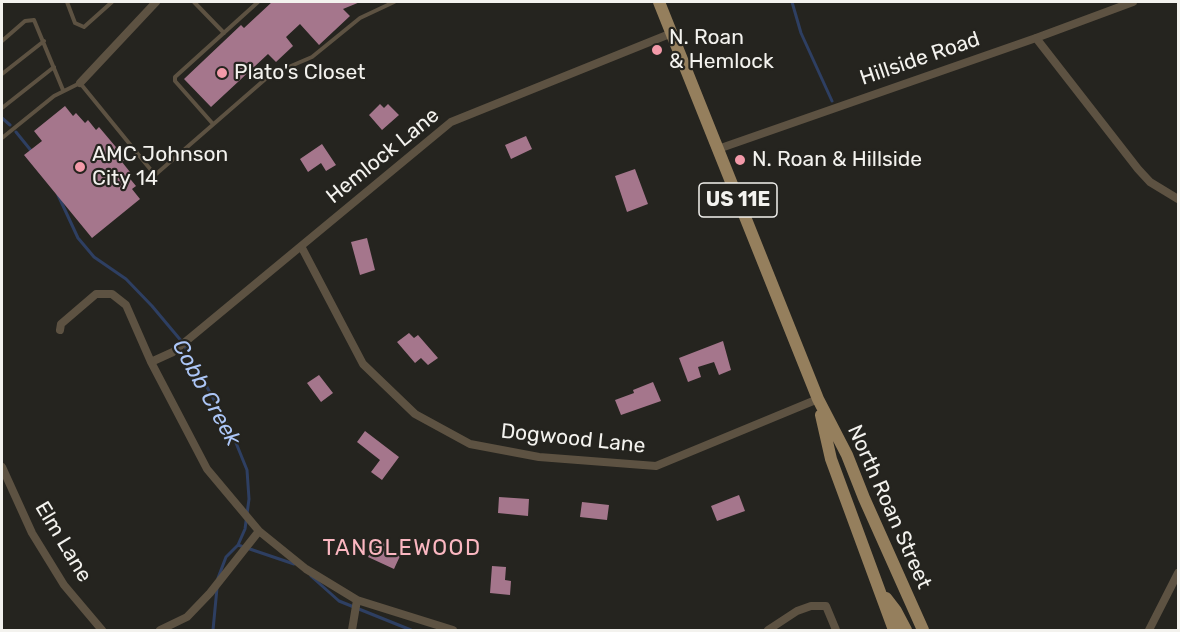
<!DOCTYPE html>
<html>
<head>
<meta charset="utf-8">
<style>
  body { margin:0 }
  #map { position:relative; width:1180px; height:632px; overflow:hidden; background:#25241f; font-family:Rubik,sans-serif }
  canvas { display:block }
  .frame { position:absolute; inset:0; border:3px solid #f3f2ee; pointer-events:none }
</style>
</head>
<body>
<div id="map">
<canvas width="1180" height="632"></canvas>
<div class="frame"></div>
</div>
<script>
const context = document.querySelector('canvas').getContext('2d');
context.lineJoin = 'round';
function poly(rows) {
  const path = new Path2D();
  for (const r of rows) {
    path.moveTo(r[0], r[1]);
    for (let i = 2; i < r.length; i += 2) path.lineTo(r[i], r[i + 1]);
  }
  return path;
}
function stroke(path, color, width, dash) {
  context.strokeStyle = color;
  context.lineWidth = width;
  context.lineCap = dash ? 'butt' : 'round';
  context.setLineDash(dash || []);
  context.stroke(path);
}
function fill(path, color) {
  context.fillStyle = color;
  context.fill(path, 'evenodd');
}
function label(font, color, halo, rows, align = 'center') {
  context.font = font + ' Rubik,sans-serif';
  context.lineWidth = 4.5;
  context.setLineDash([]);
  context.textBaseline = 'middle';
  context.strokeStyle = halo;
  context.fillStyle = color;
  for (const [text, x, y, turn = 0] of rows) {
    context.save();
    context.translate(x, y);
    context.rotate((+turn || 0) * Math.PI / 180);
    context.textAlign = isNaN(turn) ? turn : align;
    if (halo) context.strokeText(text, 0, 0);
    context.fillText(text, 0, 0);
    context.restore();
  }
}
stroke(poly([
  [792,2,801,33,832,101],
  [2,118,10,125],
  [16,132,33,153],
  [58,195,78,238,94,257,126,279,152,306,183,343,232,433,247,470,249,499,245,529,238,545,226,557,218,578],
  [238,545,294,564],
  [311,576,339,601,411,630],
  [213,630,217,588]
]), '#2e3f62', 3);
fill(poly([
  [272,2,360,2,343,9,350,16,319,45,300,24,286,37,293,46,276,62,268,54,211,107,184,79,241,25,244,28],
  [380,104,384,108,388,104,399,115,382,130,369,115],
  [65,106,73,116,76,113,85,123,88,120,96,130,99,127,126,159,122,162,130,172,127,175,136,186,132,189,140,199,92,238,24,155,42,141,34,131],
  [526,136,532,149,511,159,505,145],
  [322,144,336,165,326,171,321,163,308,172,300,159],
  [635,169,648,204,627,212,615,176],
  [367,238,375,270,360,275,351,242],
  [409,333,414,338,418,335,438,358,428,365,421,358,415,363,397,342],
  [723,341,731,370,719,375,714,362,698,367,701,377,688,382,679,358],
  [319,375,333,393,321,402,307,383],
  [653,382,661,401,621,415,615,400,634,393,633,390],
  [365,431,399,457,382,480,371,472,380,460,357,442],
  [739,495,745,511,717,521,711,506],
  [499,497,529,499,528,516,498,513],
  [582,502,609,505,607,520,580,517],
  [377,539,386,544,384,548,400,556,394,569,368,557],
  [492,566,506,567,505,580,511,581,510,595,490,593]
]), '#a5768c');
stroke(poly([
  [67,2,75,23,84,27,112,2],
  [194,2,224,33],
  [2,41,25,21,34,20,63,90],
  [2,74,44,41],
  [2,108,54,67],
  [213,124,175,81,175,77,258,2],
  [2,138,54,96,80,83,155,175,270,75,312,57,360,18,394,2]
]), '#5d5242', 4);
stroke(poly([
  [1036,38,1138,169,1150,182,1178,199],
  [80,83,156,2],
  [718,149,1036,38,1133,2],
  [301,246,363,364,415,414,470,444,539,457,656,466,818,399],
  [60,330,61,324,96,294,112,294,126,305,151,362,207,469,259,531,306,569,357,600,453,630],
  [151,362,173,352,451,122,672,33],
  [2,467,32,533,64,585,102,630],
  [160,630,187,617,210,593,259,531],
  [352,630,357,600],
  [768,630,797,611,811,606,826,606,836,630],
  [1149,630,1178,573]
]), '#5d5242', 8);
stroke(poly([
  [659,2,818,399,847,455,864,498,923,630],
  [821,415,831,459,894,630],
  [886,598,896,611,906,630]
]), '#957f5d', 12);
for (const [x, y, r, color] of [
  [657,50,6,"#f39aa9"],
  [222,73,6,"#f39aa9"],
  [740,160,6,"#f39aa9"],
  [80,167,6,"#f39aa9"]
]) {
  const dot = new Path2D();
  dot.arc(x, y, r, 0, 2 * Math.PI);
  context.fillStyle = color;
  context.fill(dot);
  stroke(dot, '#25241f', 2);
}
for (const [x, y, w] of [
  [738,200,78]
]) {
  const box = new Path2D();
  box.roundRect(x - w / 2, y - 17, w, 34, 4.5);
  context.fillStyle = '#25241f';
  context.fill(box);
  stroke(box, '#f3f2ee', 1.5);
}
label('bold 20px', '#f3f2ee', null, [
  ["US 11E",738,200]
]);
label('21px', '#f3f2ee', '#25241f', [
  ["N. Roan",669,38],
  ["& Hemlock",669,62],
  ["Plato's Closet",234,73],
  ["AMC Johnson",92,155],
  ["City 14",92,179],
  ["N. Roan & Hillside",752,160]
], 'left');
label('21px', '#f3f2ee', '#25241f', [
  ["Hillside Road",920,59,-19],
  ["Hemlock Lane",383,156,-39],
  ["Dogwood Lane",573,439,6],
  ["North Roan Street",889,507,66],
  ["Elm Lane",63,542,59]
]);
label('italic 22px', '#acc6f7', '#25241f', [
  ["Cobb Creek",206,393,61]
]);
context.letterSpacing = '1.5px';
label('22px', '#fbb7c1', '#25241f', [
  ["TANGLEWOOD",402,549]
]);
context.letterSpacing = '0px';
</script>
</body>
</html>
